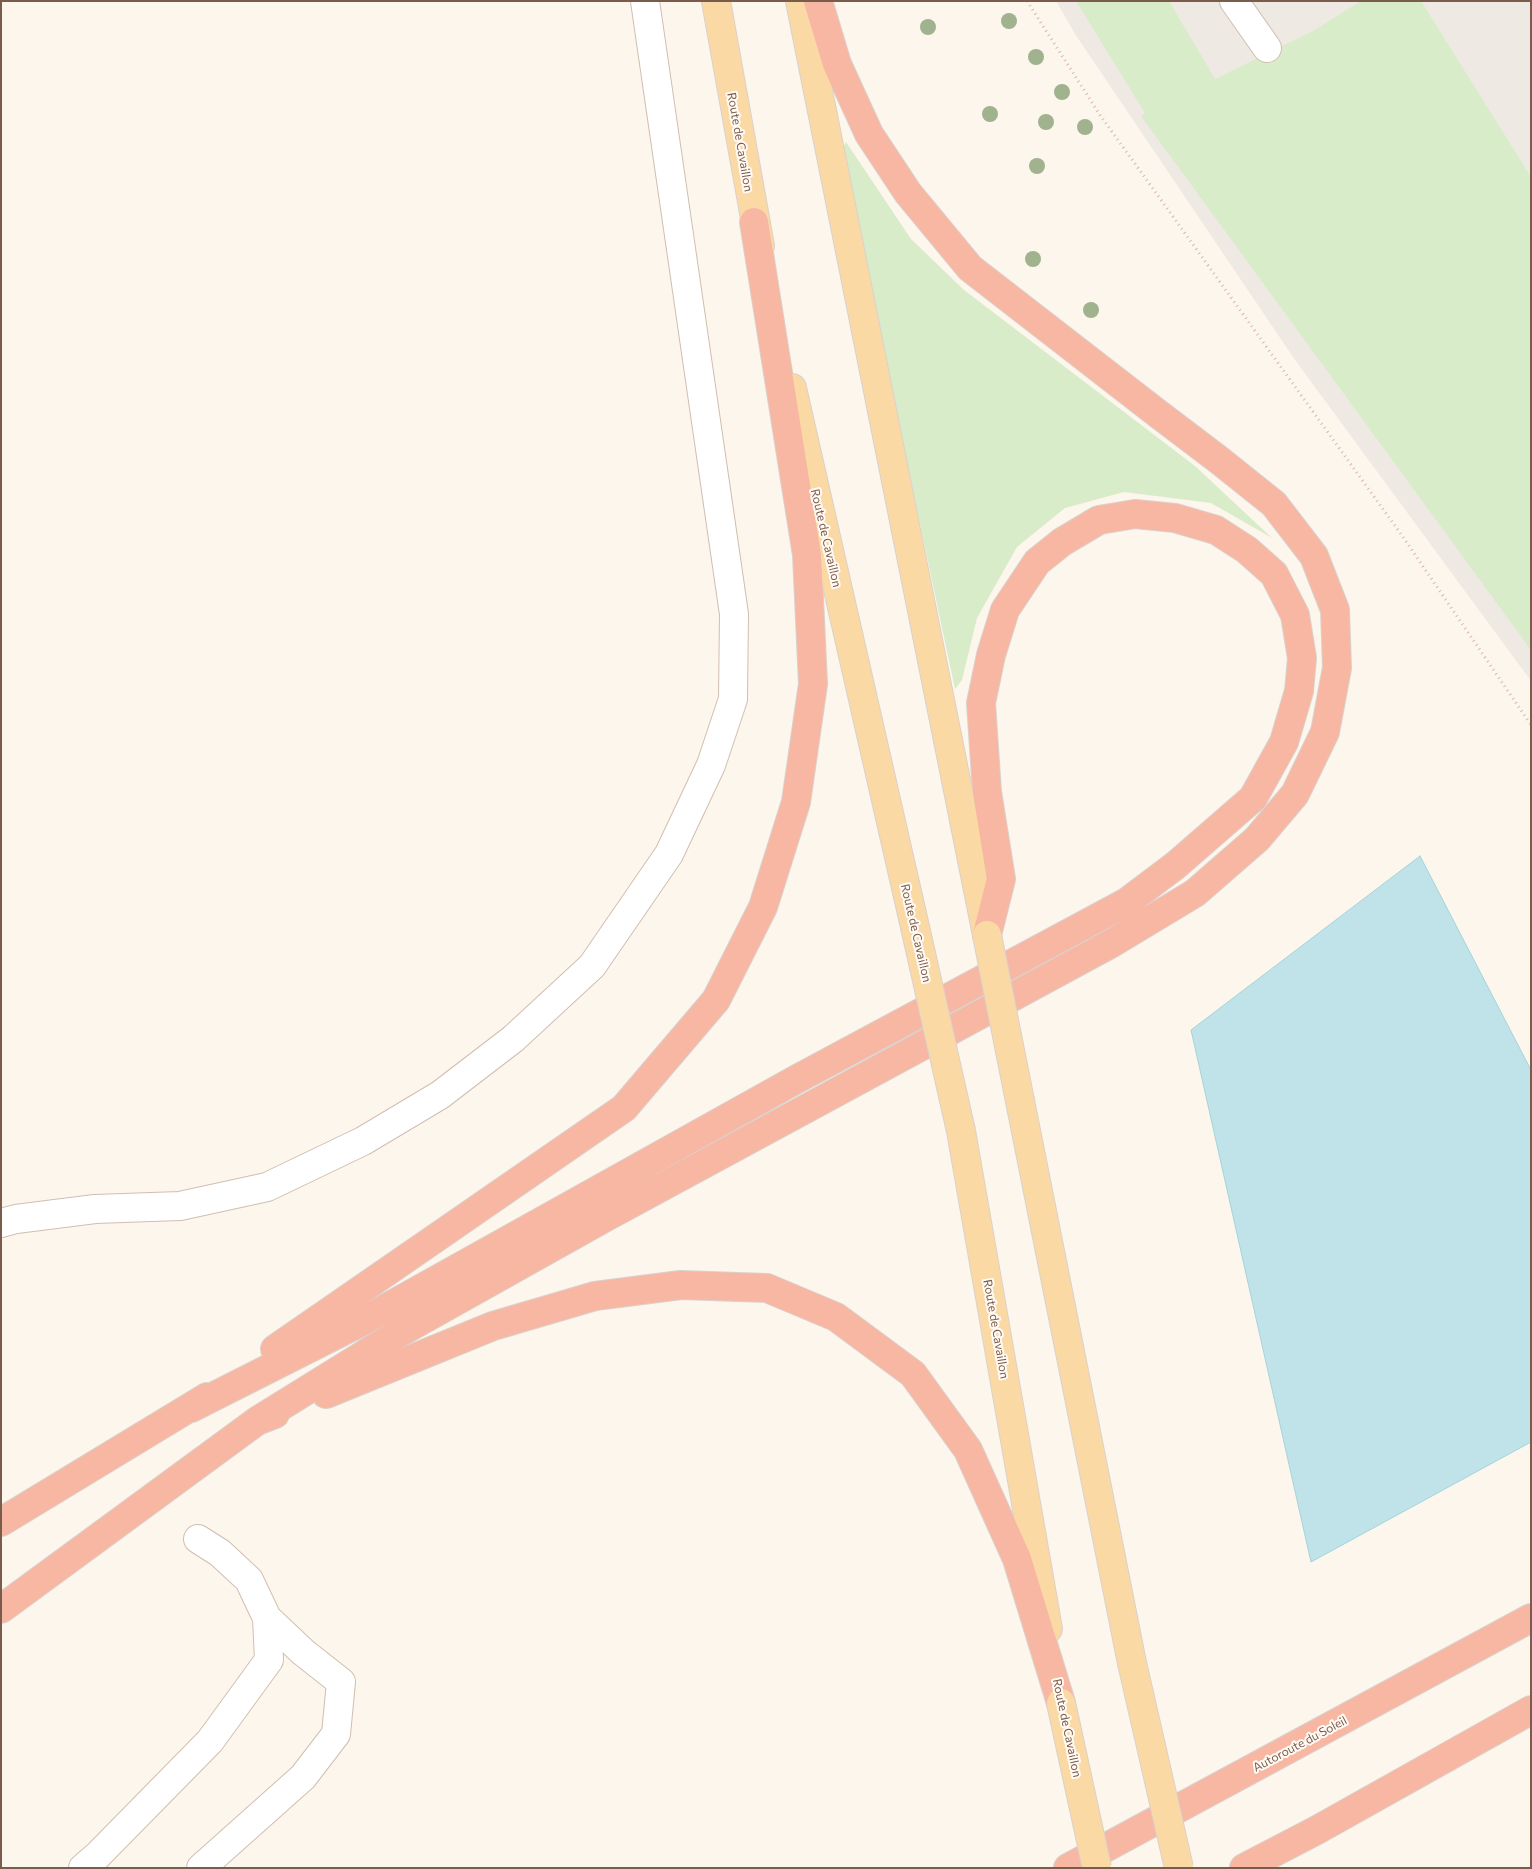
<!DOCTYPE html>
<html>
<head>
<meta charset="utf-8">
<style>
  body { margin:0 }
  #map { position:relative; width:1532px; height:1869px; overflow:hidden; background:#fdf6ec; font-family:Commissioner,sans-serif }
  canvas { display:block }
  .frame { position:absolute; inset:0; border:2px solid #7a5c4d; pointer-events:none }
</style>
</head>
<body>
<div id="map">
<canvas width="1532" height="1869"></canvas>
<div class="frame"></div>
</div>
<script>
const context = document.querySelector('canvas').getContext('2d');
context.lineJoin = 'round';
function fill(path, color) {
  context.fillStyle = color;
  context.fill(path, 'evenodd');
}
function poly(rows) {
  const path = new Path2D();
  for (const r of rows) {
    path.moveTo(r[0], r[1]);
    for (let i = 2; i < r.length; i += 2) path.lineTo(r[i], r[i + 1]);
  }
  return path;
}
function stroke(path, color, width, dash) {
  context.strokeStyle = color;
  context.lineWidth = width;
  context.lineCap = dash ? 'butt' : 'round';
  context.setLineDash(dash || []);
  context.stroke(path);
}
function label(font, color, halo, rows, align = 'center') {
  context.font = font + ' Commissioner,sans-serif';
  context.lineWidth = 4;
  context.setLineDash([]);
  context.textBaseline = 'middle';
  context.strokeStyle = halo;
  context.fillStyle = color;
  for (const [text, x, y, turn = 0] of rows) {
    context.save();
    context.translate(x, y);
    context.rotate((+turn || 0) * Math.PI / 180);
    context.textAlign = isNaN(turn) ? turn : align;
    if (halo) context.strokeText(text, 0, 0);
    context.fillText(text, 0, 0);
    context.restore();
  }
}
fill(poly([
  [1056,1,1531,1,1531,681,1295,360,1075,34]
]), '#efe9e4');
fill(poly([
  [1076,1,1169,1,1215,79,1313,31,1361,1,1421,1,1531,177,1531,650,1141,116,1145,113],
  [846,142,911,239,964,290,1195,466,1272,538,1211,503,1124,492,1065,508,1017,547,977,618,962,680,955,689,841,152]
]), '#d8ecc9');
const water = poly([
  [1420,856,1531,1070,1531,1442,1311,1562,1191,1030,1420,856]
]);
fill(water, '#bfe3e8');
stroke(water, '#a5d3da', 1);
const minor = poly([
  [1234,1,1267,48],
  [1,1223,16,1219,95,1209,180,1206,267,1187,363,1141,440,1095,513,1039,592,966,669,854,711,765,733,699,734,614,645,1],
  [83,1868,98,1855,210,1741,269,1660,267,1618,249,1580,220,1553,198,1539],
  [201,1868,303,1777,336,1734,341,1682,303,1652,267,1618]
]);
const major = poly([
  [716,1,760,246],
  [800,1,987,935],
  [792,388,915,927],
  [1020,1101,1132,1663],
  [961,1131,1048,1629]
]);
const highway = poly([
  [275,1349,624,1108,716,1000,763,907,796,802,813,684,807,555,754,222],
  [326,1394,493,1326,595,1296,681,1285,767,1288,836,1317,913,1374,968,1450,1017,1559,1061,1703],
  [191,1408,361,1322,797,1079,1127,902,1176,865,1253,798,1284,742,1299,691,1302,658,1295,615,1274,574,1247,550,1216,530,1175,518,1135,514,1099,520,1062,542,1037,562,1005,610,991,655,981,703,987,792,1001,879,987,935],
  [257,1421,399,1333,606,1217,1112,943,1195,893,1257,839,1295,794,1325,732,1337,668,1335,610,1314,556,1274,504,1219,460,1157,413,970,268,908,193,869,134,837,64,818,1],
  [1,1522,207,1397],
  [1,1609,257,1421,275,1414],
  [1068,1868,1531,1618],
  [1244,1868,1317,1830,1531,1710]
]);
stroke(minor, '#d1beb0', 30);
stroke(major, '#dad1cd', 30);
stroke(highway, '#dad1cd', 30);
stroke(poly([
  [1027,1,1100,115,1403,537,1531,725]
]), '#d9b8a5', 3, [1, 4]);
stroke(minor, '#fff', 28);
stroke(major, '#fbd9a5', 28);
stroke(highway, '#f7b7a3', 28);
const majorBridge = poly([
  [915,927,961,1131],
  [987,935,1020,1101],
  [1132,1663,1179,1868],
  [1061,1703,1097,1868]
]);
stroke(majorBridge, '#dad1cd', 30, []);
stroke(majorBridge, '#fbd9a5', 28);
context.fillStyle = '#a0b28e';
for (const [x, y] of [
  [1009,21],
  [928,27],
  [1036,57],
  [1062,92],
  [990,114],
  [1046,122],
  [1085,127],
  [1037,166],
  [1033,259],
  [1091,310]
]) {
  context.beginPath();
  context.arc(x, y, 8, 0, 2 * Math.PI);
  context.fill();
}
label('12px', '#7a5c4d', '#fffaf3', [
  ["Route de Cavaillon",740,142,80],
  ["Route de Cavaillon",826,538,77],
  ["Route de Cavaillon",916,933,77],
  ["Route de Cavaillon",996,1329,80],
  ["Route de Cavaillon",1067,1728,78],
  ["Autoroute du Soleil",1300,1744,-28]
]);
</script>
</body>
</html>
